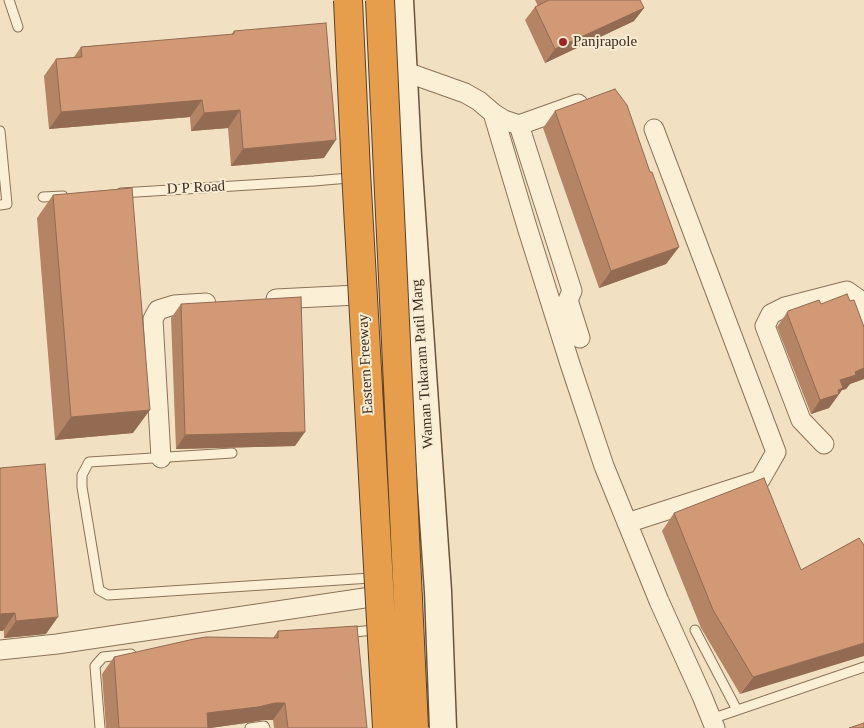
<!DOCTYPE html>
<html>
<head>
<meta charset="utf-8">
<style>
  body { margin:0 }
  canvas { display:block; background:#f1e1c2 }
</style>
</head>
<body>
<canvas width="864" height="728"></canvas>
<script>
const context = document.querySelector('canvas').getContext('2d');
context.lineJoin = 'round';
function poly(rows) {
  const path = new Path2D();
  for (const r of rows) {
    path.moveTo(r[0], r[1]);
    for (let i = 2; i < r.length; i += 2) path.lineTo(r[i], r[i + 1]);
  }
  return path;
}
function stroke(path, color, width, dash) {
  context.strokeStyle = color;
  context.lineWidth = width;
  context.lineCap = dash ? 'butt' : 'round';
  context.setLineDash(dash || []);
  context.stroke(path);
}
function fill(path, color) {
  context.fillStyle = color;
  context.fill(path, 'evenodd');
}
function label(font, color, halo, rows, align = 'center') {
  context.font = font + ' Georgia,serif';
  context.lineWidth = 4;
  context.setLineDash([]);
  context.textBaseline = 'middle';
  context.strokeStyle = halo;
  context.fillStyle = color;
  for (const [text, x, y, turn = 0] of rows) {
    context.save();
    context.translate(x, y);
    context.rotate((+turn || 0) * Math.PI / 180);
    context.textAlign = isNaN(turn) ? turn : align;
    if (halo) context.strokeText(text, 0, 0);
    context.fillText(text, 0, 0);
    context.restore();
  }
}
const service = poly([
  [9,0,18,27],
  [0,131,7,204,0,205],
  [121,193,314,181,349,178],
  [43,197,63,196],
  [232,453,89,462,82,475,82,487,99,590,108,595,371,578],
  [695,630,737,710],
  [346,633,373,630],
  [711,719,864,667],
  [100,728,95,666,103,657,131,654],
  [250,728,264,726,265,728]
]);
const minor = poly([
  [403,71,465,93,479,101,493,113,527,227,570,364,604,466,659,601,702,696,715,728],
  [493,113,504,120,519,125,578,104],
  [519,125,572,291,568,300,580,338],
  [276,299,357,295],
  [824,444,801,420,765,326,771,314,785,307,847,291,857,298,864,318],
  [161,458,153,319,158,310,174,305,206,303],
  [627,523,760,480,776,452,654,129],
  [0,650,57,644,371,597]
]);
const secondary = poly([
  [400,0,408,156,438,591,443,728]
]);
stroke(service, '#8c7258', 11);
stroke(minor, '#8c7258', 21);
stroke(secondary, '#6e533b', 29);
stroke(service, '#fbefd6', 9);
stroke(minor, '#fbefd6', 19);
stroke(secondary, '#fbefd6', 26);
const motorwayBridge = poly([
  [348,0,356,172,387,728],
  [380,0,414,728]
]);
stroke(motorwayBridge, '#59402c', 30, []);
stroke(motorwayBridge, '#e69e4d', 28);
fill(poly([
  [535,0,640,0,644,8,634,21,545,63,525,20,535,7,538,6],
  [234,31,324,158,231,166,228,128,191,131,190,117,49,129,44,76,56,59,74,57,81,47,231,35],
  [555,111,650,172,679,247,666,264,599,288,543,128],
  [53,195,133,433,55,440,37,218],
  [850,301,864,327,864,379,850,384,846,389,842,390,829,408,811,414,777,327,788,311,821,304],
  [181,304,295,446,176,449,171,318],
  [0,468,46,634,4,638],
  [674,513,801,570,859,538,740,694,701,628,662,531],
  [278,631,367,728,274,728,273,720,263,720,246,723,210,728,106,728,102,674,114,657,273,638]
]), '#b48465');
fill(poly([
  [644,8,634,21,545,63,555,49],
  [202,100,190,117,49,129,61,112],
  [240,110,228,128,191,131,204,113],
  [336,140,324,158,231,166,243,149],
  [679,247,666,264,599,288,611,271],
  [864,368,864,379,850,384,846,389,842,390,829,408,811,414,820,400,840,380,855,372],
  [150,410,133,433,55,440,71,417],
  [305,432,295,446,176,449,185,435],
  [15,613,3,631,0,631,0,614],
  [58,617,46,634,4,638,16,621],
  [864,643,864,656,740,694,753,677],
  [275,703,285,703,273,720,263,720,246,723,210,728,197,728,207,713]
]), '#926b52');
const building = poly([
  [549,0,640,0,644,8,555,49,535,7,549,0],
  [326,23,336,140,243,149,240,110,204,113,202,100,61,112,56,59,82,57,81,47,234,34,234,31,326,23],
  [615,89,627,105,650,172,652,172,679,247,611,271,555,111,615,89],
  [132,188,150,410,71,417,53,195,132,188],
  [847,294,850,301,854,300,864,327,864,368,855,372,856,375,840,380,843,388,838,390,839,394,820,400,787,313,788,311,819,300,821,304,847,294],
  [301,297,305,432,185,435,181,304,301,297],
  [45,464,58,617,16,621,15,613,0,614,0,468,45,464],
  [764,478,801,570,859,538,864,545,864,643,753,677,713,610,674,513,764,478],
  [357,626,367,728,288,728,285,703,275,703,258,707,207,713,208,728,119,728,114,657,194,639,206,637,278,638,278,631,357,626],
  [864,723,864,728,849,728,864,723]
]);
fill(building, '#d19975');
stroke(building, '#926b52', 1);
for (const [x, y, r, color] of [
  [563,42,5,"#9f2428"]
]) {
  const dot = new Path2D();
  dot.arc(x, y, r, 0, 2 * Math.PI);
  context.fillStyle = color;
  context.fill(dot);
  stroke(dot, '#f8ecd2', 2);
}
label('15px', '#3b2a1d', '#f8ecd2', [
  ["Panjrapole",573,42]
], 'left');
label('15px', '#3b2a1d', '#f8ecd2', [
  ["D P Road",196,188,-3],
  ["Eastern Freeway",366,364,-93],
  ["Waman Tukaram Patil Marg",423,364,-94]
]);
</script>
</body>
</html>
